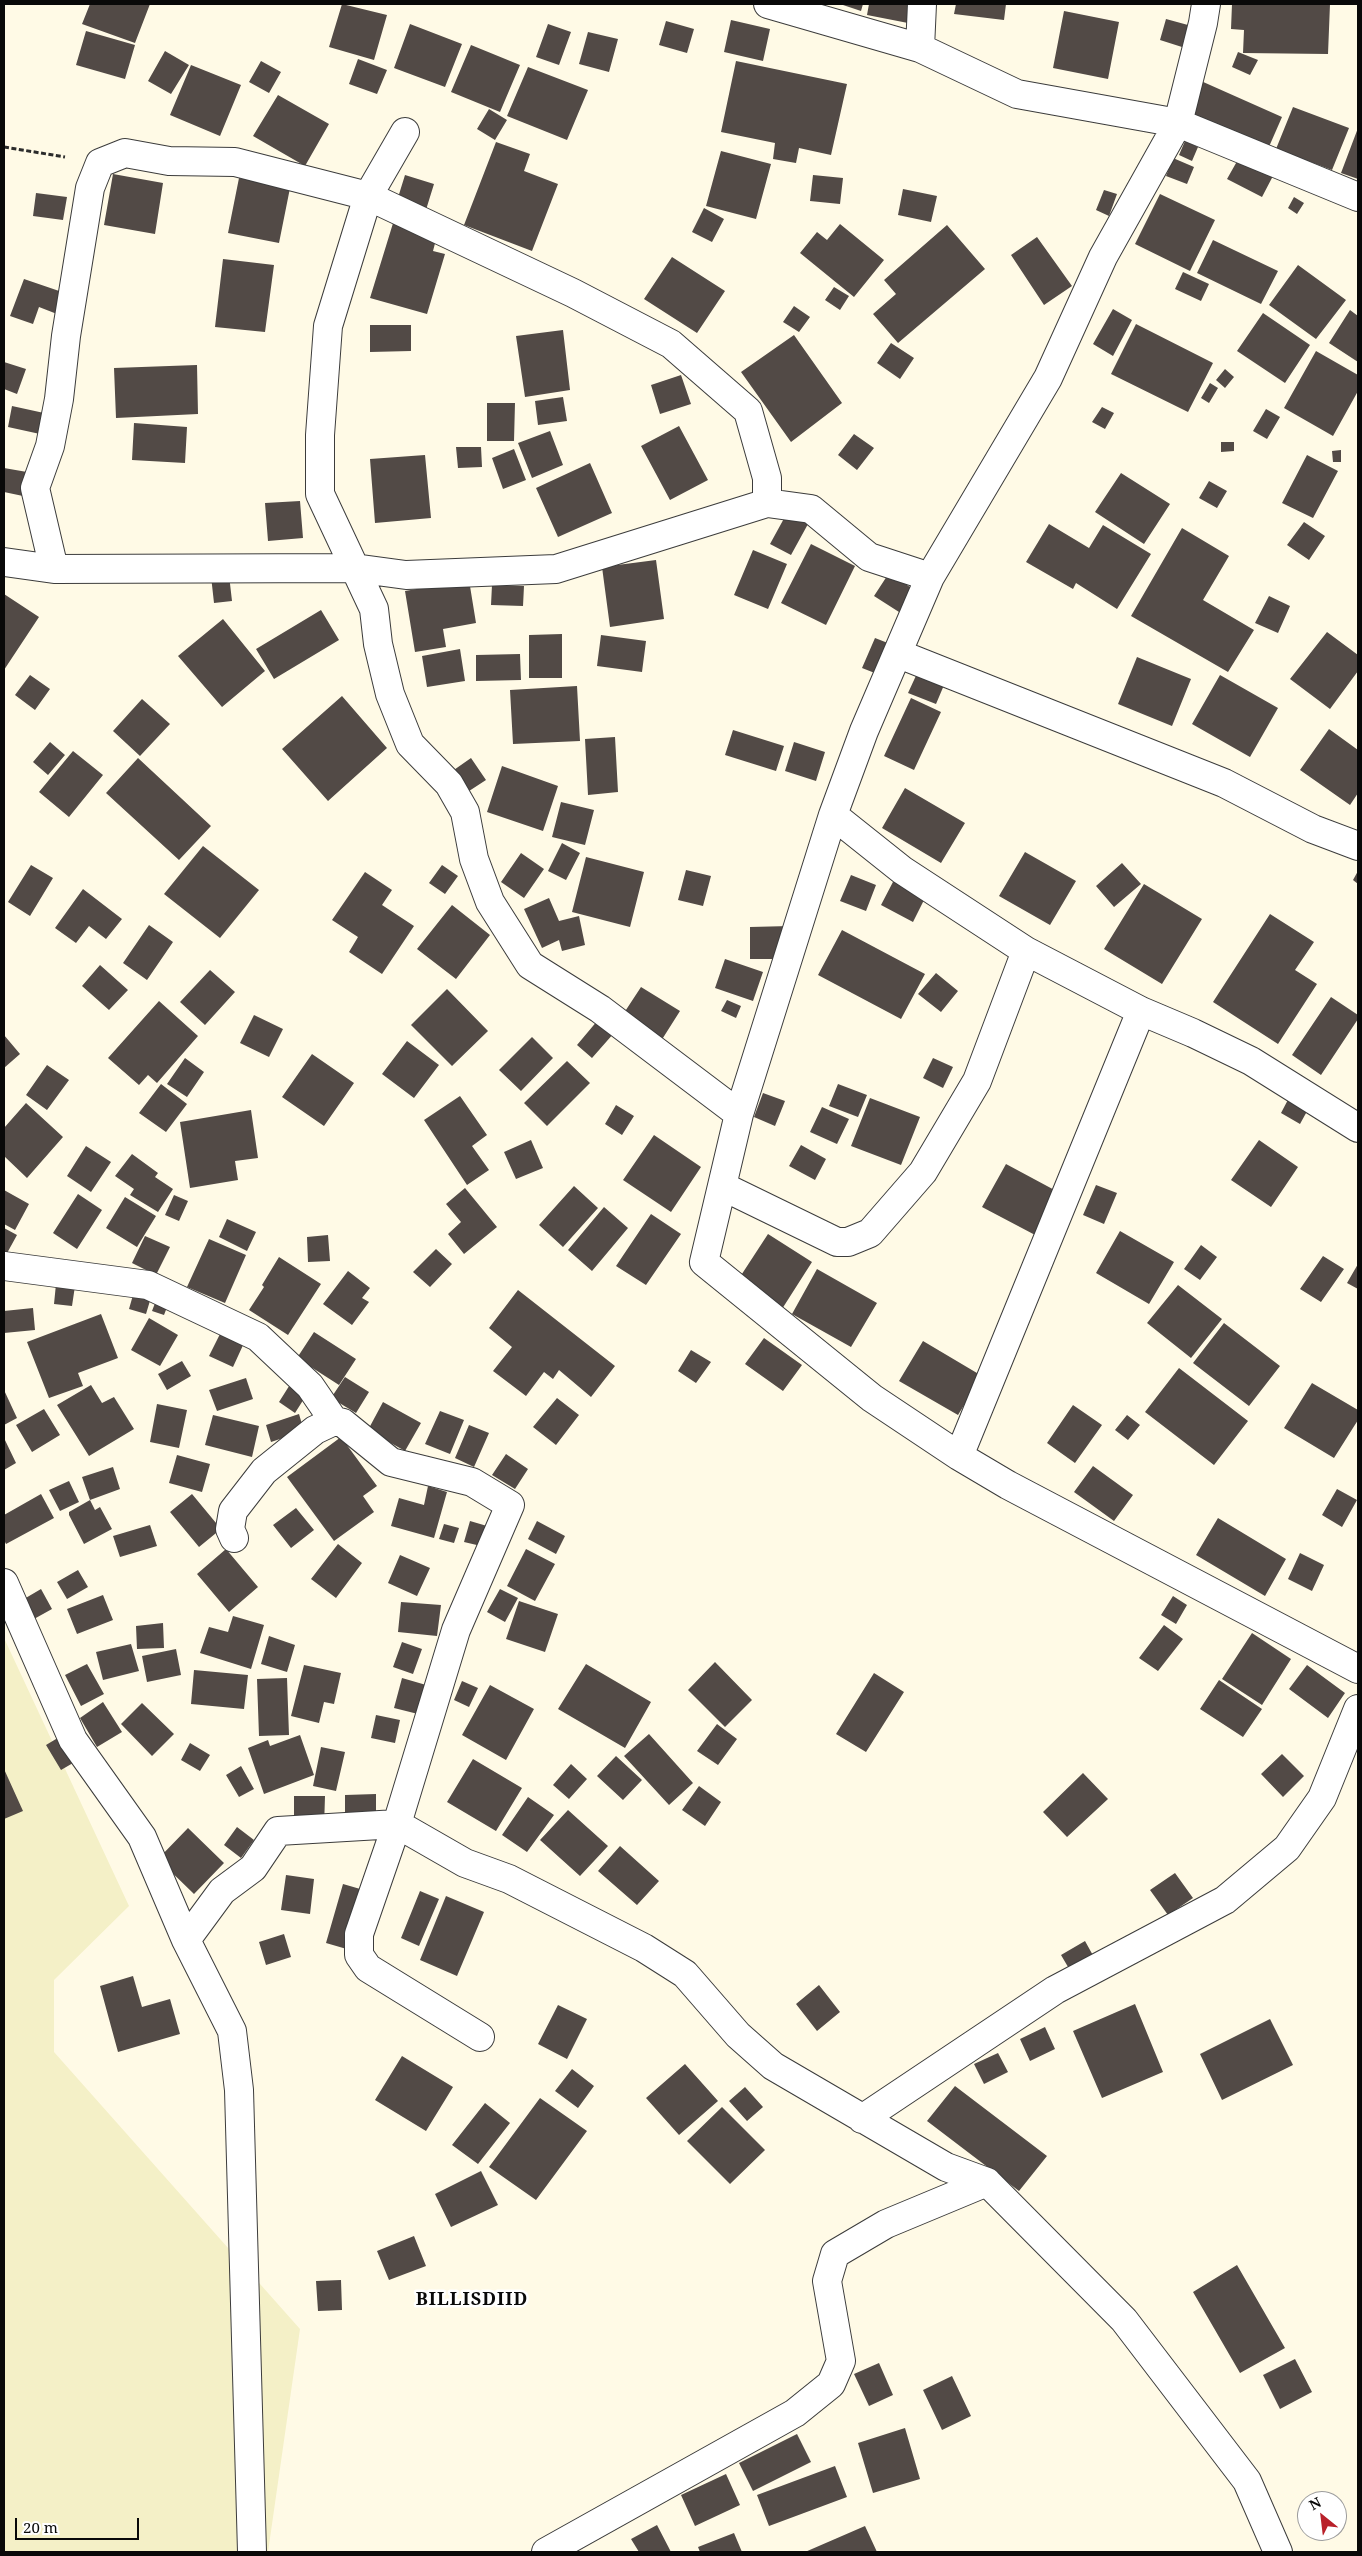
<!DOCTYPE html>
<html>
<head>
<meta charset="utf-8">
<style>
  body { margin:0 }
  #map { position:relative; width:1362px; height:2556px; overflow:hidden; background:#fffae6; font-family:"Noto Serif",serif }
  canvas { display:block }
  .frame { position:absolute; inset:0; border:5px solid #090909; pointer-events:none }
  .north { position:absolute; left:1297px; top:2491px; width:50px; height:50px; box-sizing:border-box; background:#fff; border:1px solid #9d9d9d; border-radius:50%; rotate:331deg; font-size:14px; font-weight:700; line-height:20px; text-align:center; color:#090909 }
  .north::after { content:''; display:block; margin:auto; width:18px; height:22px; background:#b9212a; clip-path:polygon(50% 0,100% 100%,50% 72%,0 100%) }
  .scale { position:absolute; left:15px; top:2518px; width:124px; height:22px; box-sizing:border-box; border:2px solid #090909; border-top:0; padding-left:6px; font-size:15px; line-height:18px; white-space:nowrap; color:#090909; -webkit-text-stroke:4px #fff; paint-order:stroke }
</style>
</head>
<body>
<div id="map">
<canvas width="1362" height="2556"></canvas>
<div class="frame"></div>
<div class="north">N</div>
<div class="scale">20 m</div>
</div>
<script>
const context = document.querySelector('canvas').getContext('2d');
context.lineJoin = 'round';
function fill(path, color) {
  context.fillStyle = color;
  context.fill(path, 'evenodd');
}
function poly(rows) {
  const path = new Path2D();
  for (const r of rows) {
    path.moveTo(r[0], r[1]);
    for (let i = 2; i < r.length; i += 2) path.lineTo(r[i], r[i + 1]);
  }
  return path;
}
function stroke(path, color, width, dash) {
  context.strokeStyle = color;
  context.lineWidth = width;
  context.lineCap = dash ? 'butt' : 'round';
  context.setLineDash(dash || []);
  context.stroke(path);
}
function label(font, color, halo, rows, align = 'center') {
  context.font = font + ' "Noto Serif",serif';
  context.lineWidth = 5;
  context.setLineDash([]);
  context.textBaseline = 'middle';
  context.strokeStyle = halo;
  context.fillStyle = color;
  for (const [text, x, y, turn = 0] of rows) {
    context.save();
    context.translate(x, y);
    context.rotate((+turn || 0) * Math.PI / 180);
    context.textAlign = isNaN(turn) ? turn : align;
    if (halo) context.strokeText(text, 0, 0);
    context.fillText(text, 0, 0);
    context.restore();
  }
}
fill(poly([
  [4,1638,129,1906,54,1980,54,2052,300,2329,268,2552,4,2552]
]), '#f4f0c7');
fill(poly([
  [90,4,150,4,135,43,82,24],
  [342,4,387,15,374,60,329,47],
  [840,4,863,4,861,11],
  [869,4,911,4,908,23,867,15],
  [956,4,1006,4,1004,20,954,14],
  [1232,4,1330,4,1328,54,1243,53,1244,30,1231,29],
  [1064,11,1119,22,1108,79,1053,68],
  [1166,19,1188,25,1182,47,1160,40],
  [731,20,770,29,763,61,724,52],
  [666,21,694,29,687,53,659,45],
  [410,24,462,44,445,87,394,68],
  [548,24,571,32,559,65,536,57],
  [86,31,135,45,125,79,76,65],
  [588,32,618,39,609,72,579,64],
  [471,45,520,65,500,112,451,92],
  [165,51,189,65,171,94,148,81],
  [1238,52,1258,60,1250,75,1232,67],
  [358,59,387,70,377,94,349,84],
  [261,61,281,72,269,93,249,82],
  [736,61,847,84,831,155,799,148,796,163,773,159,775,143,721,132],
  [191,65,241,85,220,136,170,115],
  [528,67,588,90,567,140,507,116],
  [1201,81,1282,117,1268,149,1187,113],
  [278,95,329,124,305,166,253,136],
  [1293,107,1349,128,1332,170,1276,149],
  [489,109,507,120,495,140,477,129],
  [1358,128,1358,179,1341,173],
  [1185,141,1198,147,1192,161,1179,155],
  [496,142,530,154,524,171,558,184,532,251,464,225],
  [721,151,771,164,756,219,706,206],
  [1240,156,1274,174,1262,197,1227,179],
  [1173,158,1194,167,1187,184,1166,176],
  [113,174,163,183,155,234,104,225],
  [405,175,434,184,425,213,396,204],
  [813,175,843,178,840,204,810,201],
  [239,178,290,188,279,243,228,233],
  [903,189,937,196,931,222,898,215],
  [1104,190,1117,194,1109,216,1096,210],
  [36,193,67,197,63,220,33,216],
  [1160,194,1215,220,1190,271,1135,244],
  [1294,197,1304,203,1297,214,1288,208],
  [704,208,724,219,712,242,692,232],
  [394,220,438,232,433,251,445,254,427,314,370,298],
  [840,224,884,260,854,297,800,253,817,232,827,240],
  [947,225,985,269,898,343,873,314,896,294,884,280],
  [1037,237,1072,286,1044,305,1011,255],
  [1213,240,1278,271,1261,304,1197,273],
  [672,257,725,291,697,333,644,299],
  [223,259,274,265,265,332,215,327],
  [1298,265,1346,300,1316,339,1269,305],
  [1183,272,1209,284,1201,301,1175,289],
  [24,279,65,293,57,314,39,307,33,324,10,316],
  [834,287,849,296,840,310,825,300],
  [794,306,810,317,799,332,783,322],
  [1113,309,1132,320,1113,356,1093,344],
  [1350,310,1358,316,1358,362,1329,343],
  [1263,313,1310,345,1285,383,1237,351],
  [1136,324,1213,363,1188,412,1111,374],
  [370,325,411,325,411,351,370,352],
  [563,330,570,390,525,397,516,336],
  [794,335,842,403,791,442,741,372],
  [891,343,914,358,900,379,877,363],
  [1316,351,1358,375,1358,391,1333,436,1284,408],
  [4,362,26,369,17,394,4,389],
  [197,365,198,414,116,418,114,368],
  [1225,369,1234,377,1225,388,1216,380],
  [681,375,691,404,660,414,651,385],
  [1210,383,1218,388,1209,403,1201,398],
  [563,397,567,421,538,425,535,401],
  [487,403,515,403,514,441,487,441],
  [12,406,44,413,40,434,8,427],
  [1102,407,1114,413,1105,429,1092,422],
  [1266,409,1280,417,1267,439,1253,431],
  [134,423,187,427,185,463,132,460],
  [679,426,708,480,670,500,641,446],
  [550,431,563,465,532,478,518,443],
  [854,434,874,448,857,470,838,455],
  [1221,442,1234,442,1234,451,1221,452],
  [456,447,481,447,482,467,458,468],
  [514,449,526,480,503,489,492,458],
  [1341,450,1341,462,1333,462,1332,451],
  [425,455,431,518,375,523,370,459],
  [1307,455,1338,471,1313,518,1282,503],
  [590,463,612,513,558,537,536,488],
  [4,468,27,472,23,496,4,492],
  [1121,473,1170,504,1144,544,1095,512],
  [1209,481,1227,491,1217,508,1199,498],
  [300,501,303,538,268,541,265,503],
  [787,513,808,524,791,555,770,544],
  [1304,522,1325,536,1309,560,1287,545],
  [1049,524,1089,548,1103,525,1151,554,1117,609,1076,583,1073,589,1026,562],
  [1182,528,1229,556,1203,600,1254,630,1228,672,1131,616],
  [811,544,855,566,826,625,781,603],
  [753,550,787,564,768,609,734,595],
  [656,560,664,619,610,627,602,567],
  [889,573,913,589,899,612,874,596],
  [229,575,232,601,214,603,211,576],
  [469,580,476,623,443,629,446,647,415,652,405,591],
  [492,585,524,586,523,606,491,605],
  [4,594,39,617,4,670],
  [1269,596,1290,606,1278,633,1255,623],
  [321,610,339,640,274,679,256,649],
  [223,619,265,671,222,707,178,656],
  [1327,632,1358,655,1358,671,1330,709,1290,679],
  [562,634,562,678,529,678,529,635],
  [601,635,646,641,642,672,597,666],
  [875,638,898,647,885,677,862,668],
  [460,649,465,681,427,687,422,656],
  [520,654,521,680,476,681,476,655],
  [1137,657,1191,679,1172,726,1118,704],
  [920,667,947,678,936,704,908,693],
  [30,675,50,689,35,710,15,695],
  [1220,675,1278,708,1250,757,1192,724],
  [577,686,580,741,513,744,510,690],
  [342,696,387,748,328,801,282,749],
  [911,698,941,712,914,770,884,756],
  [142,699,170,724,140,756,113,731],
  [1329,729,1358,750,1358,793,1350,805,1300,770],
  [733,730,784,746,776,771,725,755],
  [615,737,618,792,588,795,585,739],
  [50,742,65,755,48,775,33,762],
  [794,742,825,752,816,781,785,771],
  [73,751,103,775,69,817,39,792],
  [138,758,211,826,179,860,106,793],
  [471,758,486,780,466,793,451,772],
  [502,766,558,786,543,831,487,812],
  [905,788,965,823,941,863,882,828],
  [561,802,594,810,585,845,552,837],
  [562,843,580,853,566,880,548,871],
  [203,846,259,890,220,938,164,894],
  [1025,852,1076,881,1050,925,999,896],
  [521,853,544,869,524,898,501,882],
  [586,857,644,872,630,927,572,912],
  [1122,863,1141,884,1114,907,1096,886],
  [31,865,53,878,30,916,8,902],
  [442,865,458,876,445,894,429,883],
  [686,870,711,876,703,906,678,900],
  [1358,871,1358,884,1353,880],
  [365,872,392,890,382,905,414,926,382,974,349,952,358,937,332,920],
  [851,875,876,885,866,911,840,901],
  [894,880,926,896,913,922,881,905],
  [1144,884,1202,919,1162,984,1104,949],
  [83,889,122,919,106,939,89,926,76,943,55,928],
  [549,898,559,921,579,916,585,945,562,951,559,940,542,948,524,909],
  [452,905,490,935,456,979,417,949],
  [1270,914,1314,942,1295,970,1317,984,1278,1044,1213,1002],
  [149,925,173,942,147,980,123,963],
  [790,926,791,959,750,959,750,927],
  [842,930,925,974,901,1019,818,975],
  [725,959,763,972,753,1001,715,988],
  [100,965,128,990,109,1010,82,986],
  [210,970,235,992,205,1025,180,1002],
  [936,973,958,991,941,1012,918,994],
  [641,987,680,1011,661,1041,622,1016],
  [447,989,488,1031,452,1066,411,1025],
  [1331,997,1358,1015,1358,1019,1321,1075,1292,1055],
  [727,1000,741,1006,736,1018,721,1011],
  [159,1001,198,1036,157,1083,148,1075,139,1085,108,1058],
  [254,1015,283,1029,269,1057,240,1043],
  [598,1020,614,1033,592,1058,577,1045],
  [4,1035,20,1054,4,1068],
  [532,1037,553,1058,521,1091,499,1070],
  [407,1041,439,1065,414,1098,382,1074],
  [312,1054,354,1083,324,1126,282,1097],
  [185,1058,204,1072,187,1097,167,1084],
  [933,1058,953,1067,943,1088,923,1078],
  [567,1061,590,1083,547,1126,524,1103],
  [47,1065,69,1080,47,1110,26,1095],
  [161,1084,187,1104,166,1132,139,1113],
  [838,1084,867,1095,858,1117,829,1106],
  [763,1093,785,1101,775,1126,754,1117],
  [1291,1094,1311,1104,1300,1124,1281,1113],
  [460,1096,487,1135,472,1146,489,1170,467,1185,424,1120],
  [870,1098,920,1117,901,1165,851,1146],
  [26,1103,63,1137,27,1178,4,1156,4,1128],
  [616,1105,634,1116,622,1135,605,1124],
  [822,1107,849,1119,837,1144,810,1132],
  [251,1110,258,1158,235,1161,238,1180,190,1188,180,1122],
  [654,1135,701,1167,671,1212,623,1180],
  [531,1140,543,1168,516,1179,504,1152],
  [1259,1140,1298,1167,1271,1207,1231,1180],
  [801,1145,826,1159,815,1180,789,1166],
  [86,1146,111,1162,91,1192,67,1176],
  [132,1154,158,1173,155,1177,173,1189,158,1212,130,1195,134,1189,115,1176],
  [1006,1164,1060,1193,1037,1236,982,1207],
  [1096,1185,1117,1193,1104,1224,1083,1215],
  [574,1186,598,1208,563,1247,539,1225],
  [465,1188,497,1227,464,1254,448,1234,461,1222,446,1204],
  [4,1190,29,1204,15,1230,4,1224],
  [78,1194,102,1210,77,1249,53,1233],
  [174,1195,188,1201,179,1221,165,1215],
  [125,1197,156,1216,137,1247,106,1228],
  [604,1207,628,1228,592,1271,568,1250],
  [651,1214,681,1234,646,1285,616,1266],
  [227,1219,256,1232,247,1251,219,1237],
  [4,1228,17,1235,6,1255,4,1254],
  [1120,1231,1174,1262,1149,1304,1096,1273],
  [768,1234,812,1262,782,1309,738,1280],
  [328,1235,330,1261,308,1262,307,1237],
  [145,1236,170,1247,156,1275,132,1263],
  [209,1239,246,1255,225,1303,187,1287],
  [1201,1245,1217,1257,1200,1280,1184,1269],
  [436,1249,452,1264,430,1287,413,1272],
  [1323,1256,1344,1269,1321,1302,1300,1289],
  [279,1257,321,1284,288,1335,249,1310,264,1287,262,1285],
  [1358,1264,1358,1289,1347,1283],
  [817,1269,877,1303,851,1347,792,1314],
  [348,1271,370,1288,362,1298,369,1302,352,1325,323,1304],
  [56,1284,75,1286,72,1306,54,1304],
  [1178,1285,1222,1319,1191,1358,1147,1323],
  [135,1288,152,1294,146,1314,129,1309],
  [518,1290,615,1366,591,1397,559,1370,553,1379,544,1372,526,1396,493,1371,512,1347,489,1328],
  [157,1298,169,1302,164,1315,152,1311],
  [33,1308,35,1330,4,1333,4,1311],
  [101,1314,118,1358,78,1373,83,1386,49,1398,27,1342],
  [149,1318,178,1335,160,1366,131,1350],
  [1224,1323,1280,1366,1249,1406,1193,1363],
  [221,1332,244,1343,233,1367,209,1356],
  [314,1332,356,1359,339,1385,297,1358],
  [764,1338,802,1365,783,1391,745,1364],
  [923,1341,982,1376,958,1415,899,1381],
  [691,1350,711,1362,696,1383,678,1371],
  [182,1361,191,1376,167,1390,158,1374],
  [1179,1368,1248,1421,1214,1465,1145,1412],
  [345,1377,369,1392,356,1413,331,1398],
  [246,1378,253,1399,217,1411,209,1390],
  [291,1383,307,1394,295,1413,279,1402],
  [1312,1383,1358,1410,1358,1420,1334,1458,1284,1428],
  [91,1385,102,1403,114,1397,134,1429,89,1456,57,1405],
  [4,1390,17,1418,4,1425],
  [557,1398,579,1415,556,1445,533,1427],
  [383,1402,421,1423,405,1451,368,1430],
  [157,1404,187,1410,179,1448,150,1442],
  [1073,1405,1102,1425,1075,1463,1047,1443],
  [44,1409,60,1435,32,1452,16,1425],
  [440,1411,464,1420,450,1454,425,1444],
  [299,1414,304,1431,271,1442,266,1425],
  [213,1415,259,1426,252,1457,205,1445],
  [1127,1415,1140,1425,1128,1440,1115,1430],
  [469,1425,489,1433,474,1467,455,1458],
  [341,1437,377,1486,363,1496,374,1512,334,1541,287,1477],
  [4,1438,16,1463,4,1470],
  [506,1454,528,1469,515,1489,492,1475],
  [177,1455,210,1464,202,1492,169,1483],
  [1093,1466,1133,1495,1114,1521,1074,1492],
  [113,1467,120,1489,90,1500,82,1477],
  [69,1481,79,1502,60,1511,49,1490],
  [428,1486,447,1492,434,1538,391,1526,399,1498,424,1505],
  [1337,1489,1357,1500,1342,1527,1322,1515],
  [41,1494,54,1518,6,1544,4,1540,4,1515],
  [192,1494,221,1529,199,1547,170,1512],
  [90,1500,95,1510,100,1507,112,1529,84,1544,69,1515,69,1512],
  [296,1508,314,1530,291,1548,273,1525],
  [1218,1518,1286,1559,1265,1596,1196,1555],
  [470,1521,487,1526,481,1546,464,1542],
  [537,1521,565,1536,556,1554,528,1539],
  [444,1524,459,1528,454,1543,439,1539],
  [150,1525,157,1546,120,1557,113,1536],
  [338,1544,362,1563,336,1598,311,1579],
  [226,1549,258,1587,229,1612,197,1574],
  [526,1549,555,1564,535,1601,507,1586],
  [1300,1553,1324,1565,1312,1591,1288,1579],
  [400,1555,430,1568,417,1596,388,1583],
  [78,1570,88,1587,67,1599,57,1582],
  [41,1589,52,1609,34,1619,24,1599],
  [500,1589,518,1598,505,1622,487,1612],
  [103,1595,113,1620,77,1634,67,1609],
  [1173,1596,1187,1605,1176,1624,1161,1615],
  [519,1601,558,1614,545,1652,506,1639],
  [401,1602,441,1605,437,1636,398,1632],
  [233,1616,264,1625,251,1669,200,1653,209,1627,228,1632],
  [163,1623,164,1648,137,1649,136,1626],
  [1164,1625,1183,1639,1158,1671,1139,1658],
  [1252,1633,1291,1659,1262,1705,1222,1679],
  [269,1636,295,1645,287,1672,261,1664],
  [402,1642,422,1649,413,1674,393,1667],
  [131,1644,139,1671,103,1680,96,1652],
  [176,1649,181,1675,147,1682,142,1656],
  [715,1662,752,1700,725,1727,688,1690],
  [87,1664,104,1694,81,1706,65,1675],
  [586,1664,651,1702,625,1748,558,1709],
  [304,1665,341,1673,334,1704,324,1702,319,1723,291,1716],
  [1307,1665,1345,1693,1328,1718,1289,1689],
  [194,1670,248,1675,244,1709,191,1704],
  [874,1673,904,1692,866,1752,836,1734],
  [287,1678,289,1735,259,1736,257,1679],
  [402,1678,433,1687,426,1716,394,1708],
  [1219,1680,1262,1709,1243,1737,1200,1709],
  [462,1681,478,1688,469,1707,454,1700],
  [490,1685,534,1709,506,1760,462,1735],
  [103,1702,122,1732,97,1747,80,1718],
  [142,1703,174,1734,152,1756,121,1724],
  [376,1715,400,1720,395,1743,371,1738],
  [717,1724,737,1739,718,1765,697,1751],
  [71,1730,85,1756,61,1770,46,1745],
  [649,1734,693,1783,669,1805,624,1756],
  [300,1735,314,1775,264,1794,248,1748,268,1740,270,1746],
  [190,1743,210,1755,200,1771,181,1760],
  [321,1747,345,1752,336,1791,313,1786],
  [1282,1754,1304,1776,1283,1797,1261,1774],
  [616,1756,642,1780,623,1800,597,1776],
  [473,1759,522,1788,496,1831,447,1802],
  [571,1764,587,1779,569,1799,553,1785],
  [241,1766,254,1789,239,1797,226,1775],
  [4,1769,23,1811,4,1819],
  [1083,1773,1108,1799,1067,1837,1043,1812],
  [699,1786,721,1802,705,1826,682,1810],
  [376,1794,376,1817,345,1818,345,1795],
  [294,1796,325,1796,324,1828,294,1828],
  [528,1797,554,1815,527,1852,502,1835],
  [568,1810,608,1846,580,1876,540,1840],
  [237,1827,254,1840,241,1858,224,1845],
  [188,1828,224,1863,194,1894,158,1859],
  [620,1846,659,1881,637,1905,598,1871],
  [1175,1873,1193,1898,1168,1915,1150,1890],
  [286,1875,314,1879,310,1914,281,1910],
  [343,1884,374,1893,357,1952,326,1943],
  [420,1891,439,1899,419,1946,401,1938],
  [446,1896,484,1912,457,1976,420,1960],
  [284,1934,291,1957,266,1965,259,1942],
  [1085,1941,1095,1959,1071,1972,1061,1955],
  [133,1976,142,2007,170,1999,180,2034,118,2052,100,1986],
  [819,1985,840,2012,817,2031,796,2004],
  [1135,2004,1163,2072,1102,2098,1073,2031],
  [558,2005,587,2019,567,2059,538,2044],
  [1270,2019,1293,2065,1222,2100,1200,2054],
  [1045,2027,1055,2049,1030,2061,1020,2039],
  [998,2053,1008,2072,984,2084,974,2064],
  [402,2056,453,2087,426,2131,375,2100],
  [685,2064,718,2101,679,2135,646,2098],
  [572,2069,594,2086,578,2108,555,2091],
  [955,2086,1047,2156,1019,2191,927,2121],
  [745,2087,763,2107,747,2121,729,2101],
  [540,2098,587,2131,536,2200,489,2167],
  [485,2103,510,2123,478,2164,452,2145],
  [722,2107,765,2150,730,2184,687,2141],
  [481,2171,498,2205,451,2227,435,2194],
  [414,2236,426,2266,389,2280,377,2251],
  [1237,2265,1285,2348,1240,2373,1193,2292],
  [341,2280,342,2310,318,2311,316,2281],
  [1295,2359,1312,2392,1280,2409,1263,2375],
  [879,2363,893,2395,869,2406,854,2374],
  [952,2376,971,2416,942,2430,923,2390],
  [905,2428,920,2479,873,2493,858,2443],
  [797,2434,811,2462,753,2491,739,2463],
  [835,2466,847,2497,769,2526,757,2495],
  [726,2474,740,2505,695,2526,681,2495],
  [657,2525,671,2552,639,2552,631,2539],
  [865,2526,877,2552,805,2552],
  [734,2533,742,2552,700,2552,698,2547]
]), '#524a46');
const minor = poly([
  [768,4,920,48,1017,94,1178,123,1358,197],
  [1206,4,1203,23,1178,123,1103,257,1048,378,930,577,864,731,833,815,739,1114,704,1262,872,1398,959,1456,1008,1485,1358,1669],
  [920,48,922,4],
  [405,132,368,196,328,326,320,435,320,494,374,609,378,644,390,694,410,744,449,784,465,812,474,859,490,902,530,965,600,1009,739,1114],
  [4,562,54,569,354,568,406,575,556,569,767,503,811,509,869,557,930,577],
  [54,569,35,488,50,446,59,399,66,336,90,188,100,163,125,153,169,161,235,162,368,196,573,293,671,344,748,411,767,478,767,503],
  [899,654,1224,783,1313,829,1358,846],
  [833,815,902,870,1026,951,1141,1011,1193,1033,1251,1061,1358,1128],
  [724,1187,837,1242,848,1242,870,1233,923,1172,977,1081,1026,951],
  [4,1266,148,1285,258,1337,310,1386,334,1421],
  [959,1456,1141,1011],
  [234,1538,230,1529,233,1511,264,1471,315,1430,334,1421,343,1423,391,1462,472,1482,510,1505,456,1630,397,1824,359,1934,359,1955,368,1968,480,2037],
  [4,1583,73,1740,142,1837,186,1940,232,2031,239,2090,252,2552],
  [186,1940,222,1891,253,1868,278,1831,397,1824,465,1863,509,1879,644,1948,685,1974,738,2035,773,2066,946,2167,987,2182,1124,2320,1247,2481,1278,2552],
  [862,2119,1055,1990,1225,1900,1287,1848,1322,1798,1358,1709],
  [546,2552,795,2413,831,2384,841,2361,827,2281,835,2254,886,2224,987,2182]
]);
stroke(minor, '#3c3c3c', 30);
stroke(poly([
  [4,147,65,157]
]), '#2b2b2b', 3, [5, 2.5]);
stroke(minor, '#fff', 28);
context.letterSpacing = '1px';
label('bold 18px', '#090909', '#fff', [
  ["BILLISDIID",472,2300]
]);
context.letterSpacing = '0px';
</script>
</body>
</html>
